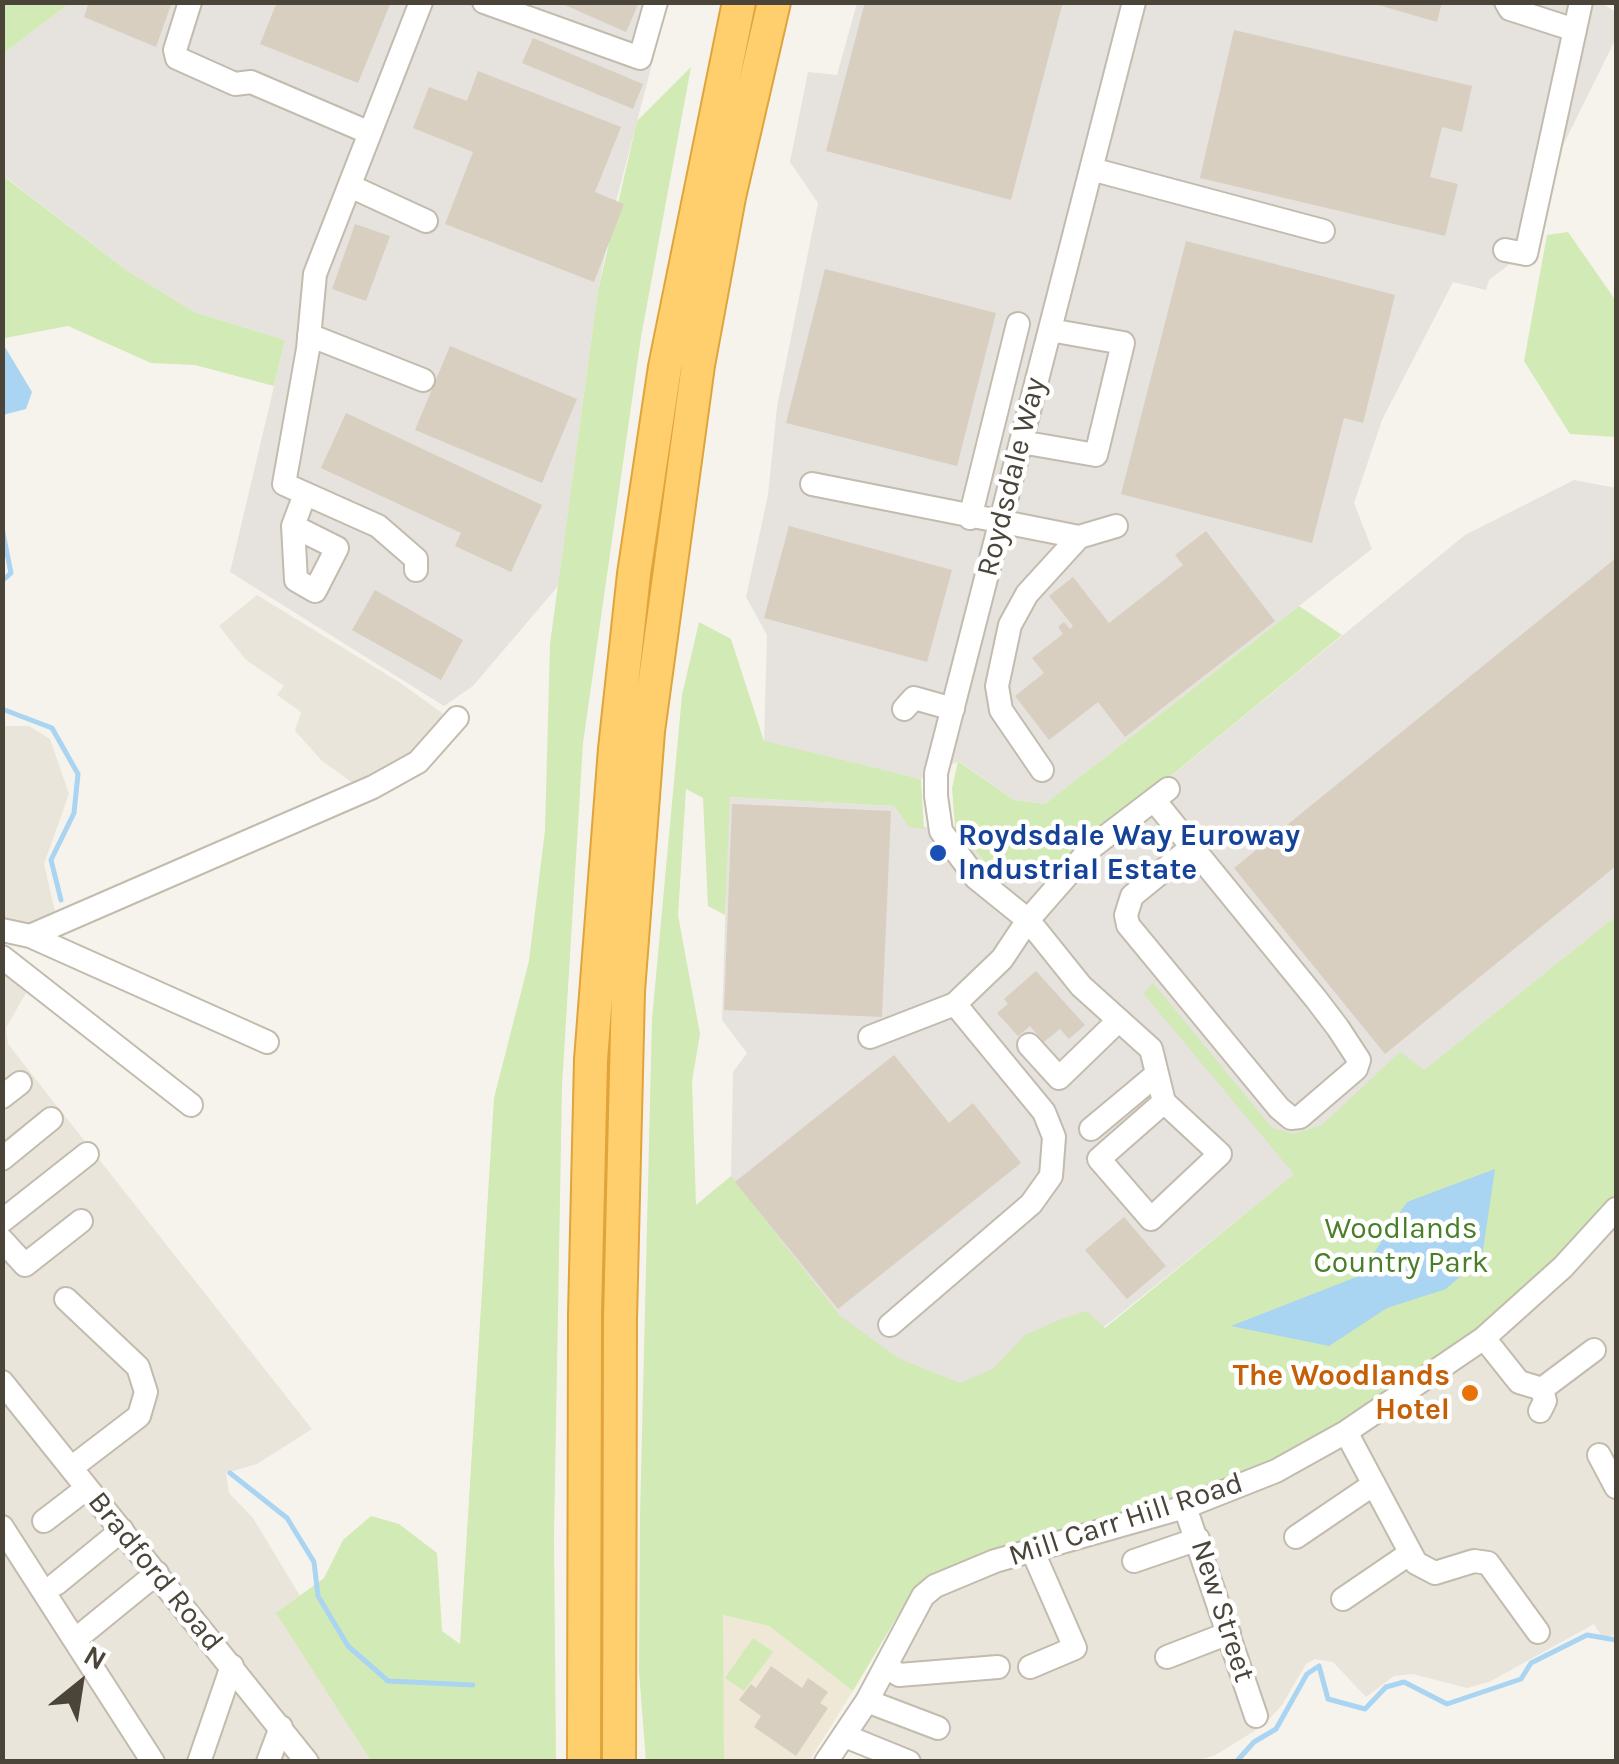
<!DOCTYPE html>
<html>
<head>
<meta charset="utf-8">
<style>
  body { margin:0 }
  #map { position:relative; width:1619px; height:1764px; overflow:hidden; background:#f6f3ec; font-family:Karla,sans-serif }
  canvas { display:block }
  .frame { position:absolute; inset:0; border:5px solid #4b4439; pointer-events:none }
  .north { position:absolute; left:30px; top:1634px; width:100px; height:100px; -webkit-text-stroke:8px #fff; paint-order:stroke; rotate:30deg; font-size:28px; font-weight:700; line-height:40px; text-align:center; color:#4b4439 }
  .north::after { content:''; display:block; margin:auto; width:35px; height:45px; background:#4b4439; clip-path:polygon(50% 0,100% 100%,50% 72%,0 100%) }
</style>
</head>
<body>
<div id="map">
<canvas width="1619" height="1764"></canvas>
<div class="frame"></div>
<div class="north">N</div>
</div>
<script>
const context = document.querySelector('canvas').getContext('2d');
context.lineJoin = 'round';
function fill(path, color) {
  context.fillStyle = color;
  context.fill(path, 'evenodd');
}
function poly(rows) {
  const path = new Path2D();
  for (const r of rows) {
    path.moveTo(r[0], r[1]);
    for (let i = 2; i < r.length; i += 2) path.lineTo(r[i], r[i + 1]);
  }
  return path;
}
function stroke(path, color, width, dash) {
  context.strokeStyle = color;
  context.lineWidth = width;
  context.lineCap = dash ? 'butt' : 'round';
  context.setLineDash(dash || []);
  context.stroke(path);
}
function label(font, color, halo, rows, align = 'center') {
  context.font = font + ' Karla,sans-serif';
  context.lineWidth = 9;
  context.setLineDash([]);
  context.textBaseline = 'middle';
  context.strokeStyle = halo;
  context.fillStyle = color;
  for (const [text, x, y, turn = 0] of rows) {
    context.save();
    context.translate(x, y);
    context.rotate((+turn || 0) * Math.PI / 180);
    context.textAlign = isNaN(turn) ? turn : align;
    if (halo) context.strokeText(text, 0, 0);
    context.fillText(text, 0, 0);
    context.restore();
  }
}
fill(poly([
  [257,595,402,684,460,726,372,797,321,760,295,731,301,712,277,695,284,686,246,660,219,626],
  [2,726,29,726,50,739,69,794,44,864,55,911,3,938],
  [2,953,35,977,6,1028,8,1044,312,1429,257,1464,226,1473,229,1493,253,1518,300,1596,277,1613,371,1761,3,1761],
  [1616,1209,1616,1635,1602,1637,1594,1624,1489,1682,1467,1688,1413,1674,1394,1676,1366,1697,1333,1662,1315,1659,1306,1664,1282,1705,1264,1725,1214,1756,1193,1761,886,1761,845,1736,923,1596]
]), '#eae5da');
fill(poly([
  [1600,2,1616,12,1616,38,1546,180,1519,257,1489,280,1486,290,1453,282,1382,420,1354,503,1372,549,1045,804,1014,800,959,761,921,779,764,742,767,635,746,597,768,495,777,407,818,203,790,162,808,72,837,75,857,3],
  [70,3,668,3,613,213,598,291,558,586,473,686,444,706,230,572,285,340,194,312,126,270,3,175,3,54],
  [1574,480,1616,488,1616,916,1008,1404,811,1327,731,1176,733,1072,747,1053,722,1020,729,797,894,806,909,827,955,827,986,863,1013,878,1043,881,1465,535]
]), '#e6e2dd');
fill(poly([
  [722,1615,769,1626,853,1691,809,1761,724,1761]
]), '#efe8d6');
fill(poly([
  [3,2,70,2,70,3,3,54],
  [691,67,641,337,583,743,562,1086,554,1536,556,1761,371,1761,276,1613,324,1578,343,1540,371,1516,399,1524,437,1553,442,1631,460,1644,494,1098,529,961,545,830,550,644,598,291,637,121],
  [2,175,126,270,194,312,285,340,274,386,195,365,151,363,68,326,5,338],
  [1568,232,1616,301,1616,437,1570,434,1524,361,1547,235],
  [1299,606,1342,635,1043,881,1013,878,986,863,955,827,952,788,958,761,1014,800,1045,804],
  [699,622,731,639,764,741,921,779,924,829,909,827,894,806,730,797,725,915,708,906,703,798,686,789,678,915,700,1034,692,1081,696,1205,731,1176,840,1316,900,1359,960,1383,993,1369,1025,1335,1064,1318,1086,1311,1105,1328,1294,1174,1143,993,1153,983,1272,1128,1294,1134,1322,1125,1400,1052,1424,1070,1616,916,1616,1209,1484,1338,1276,1471,935,1586,907,1600,853,1691,769,1626,723,1615,724,1761,646,1762,639,1671,640,1516,652,1019,682,695],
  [753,1638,773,1652,744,1691,725,1678]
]), '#d2eab5');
fill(poly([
  [2,342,32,392,26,409,3,415],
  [1495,1169,1482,1257,1446,1289,1387,1308,1329,1346,1231,1326,1359,1276,1407,1202]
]), '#a9d4f2');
stroke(poly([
  [2,528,11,573,2,581],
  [2,709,52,728,78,774,74,813,51,860,61,900],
  [230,1473,287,1518,314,1562,318,1596,348,1646,388,1681,473,1685],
  [1236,1762,1254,1742,1276,1729,1307,1674,1319,1666,1328,1699,1365,1709,1386,1687,1404,1682,1447,1704,1521,1679,1531,1663,1587,1635,1616,1640]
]), '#a9d4f2', 5);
fill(poly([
  [89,2,172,2,156,47,84,17],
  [277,2,391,2,358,83,260,44],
  [558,2,639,2,626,32],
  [865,2,1063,2,1011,200,826,151],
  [1368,2,1442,2,1437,22],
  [1234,30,1472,86,1462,132,1442,127,1430,177,1458,184,1445,236,1200,178],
  [533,38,643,84,633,109,522,63],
  [478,71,621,127,595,192,624,204,594,282,445,224,473,152,413,128,429,87,467,101],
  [355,224,390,236,366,301,332,289],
  [1186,241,1395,295,1363,423,1344,418,1312,543,1121,494],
  [825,269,996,313,957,466,786,423],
  [450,346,577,399,542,483,415,430],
  [346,413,542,505,511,572,455,546,461,533,321,468],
  [789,526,952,570,927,662,764,618],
  [1206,531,1275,621,1125,737,1098,702,1049,740,1015,696,1044,673,1032,658,1063,634,1058,627,1064,622,1070,629,1073,626,1049,596,1073,577,1109,623,1183,565,1175,555],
  [1616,558,1616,866,1385,1054,1234,868],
  [375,590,463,640,441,680,352,630],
  [732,804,891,811,882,1017,724,1010],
  [1036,971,1085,1025,1069,1039,1060,1029,1044,1042,1030,1026,1018,1036,997,1013,1008,1004,1004,999],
  [894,1055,949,1123,973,1103,1021,1163,838,1309,735,1182],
  [1124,1217,1166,1266,1127,1299,1085,1250],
  [771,1666,802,1688,808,1678,828,1692,820,1703,828,1708,796,1756,754,1727,761,1716,739,1700,751,1684,756,1688]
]), '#d8cfc1');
const minor = poly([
  [190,2,175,50,177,58,235,84,251,82,370,133],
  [484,2,640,58,656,2],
  [1134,2,936,773,936,796,941,831,976,878,1028,920,1081,986,1151,1049,1164,1102,1220,1154,1151,1219,1099,1159,1164,1102],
  [1506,2,1510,9,1575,30],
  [1091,169,1323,231],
  [350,186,426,221],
  [1505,250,1526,254,1581,2],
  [309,335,423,380],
  [1021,442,1096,455,1123,343,1050,330],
  [812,484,1079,537,1116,526],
  [970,518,1018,324],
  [293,526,337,548,315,591,296,580,293,526,305,494],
  [416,570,416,559,378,526,284,484,308,349,315,274,421,2],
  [904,709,914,698,953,709],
  [1042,770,1001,710,997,686,1010,625,1027,594,1079,537],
  [1154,800,1192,847,1316,999,1338,1028,1359,1060,1356,1069,1300,1117,1291,1118,1279,1108,1128,925,1126,915,1132,896,1192,847],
  [2,930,30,936,267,1042],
  [30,936,373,787,418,762,457,718],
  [2,957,191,1105],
  [870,1037,955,1004,1002,959,1028,920,1092,847,1168,789],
  [1029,1045,1059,1078,1119,1020],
  [2,1097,20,1083],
  [1091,1129,1157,1074],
  [2,1159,51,1119],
  [2,1221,87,1154],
  [2,1240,25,1265,81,1221],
  [66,1299,138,1367,146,1392,139,1416,71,1468],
  [890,1325,1031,1204,1051,1176,1054,1137,1044,1112,955,1004],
  [1484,1338,1519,1382,1542,1389,1545,1401,1540,1411],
  [2,1382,307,1762],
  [1542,1389,1594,1350],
  [1346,1432,1416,1563,1435,1573,1474,1561,1488,1563,1538,1632],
  [1599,1455,1616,1487],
  [1185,1507,1256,1716],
  [44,1521,87,1488],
  [2,1527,153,1762],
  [1296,1537,1374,1484],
  [1134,1561,1198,1539],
  [56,1584,122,1530],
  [1343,1599,1409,1554],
  [76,1639,157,1573],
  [1167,1657,1229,1633],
  [886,1666,899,1675,998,1667],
  [1030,1667,1075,1648,1033,1552],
  [867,1701,938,1728],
  [845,1736,909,1762],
  [199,1762,232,1666],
  [268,1762,281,1727],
  [826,1762,867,1701,923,1596,935,1586,995,1561,1185,1507,1276,1471,1346,1432,1484,1338,1563,1267,1616,1209]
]);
const highway = poly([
  [584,1762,585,1315,591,1060,615,749,634,574,665,367,739,2],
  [619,1762,620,1319,628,991,648,731,698,365,729,197,774,2]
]);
stroke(minor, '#c2bbae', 26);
stroke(highway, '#e0a43c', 36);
stroke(minor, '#fff', 22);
stroke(highway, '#ffcf6e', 32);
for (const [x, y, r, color] of [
  [938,853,10,"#1a4fb4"],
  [1470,1393,10,"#e8710a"]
]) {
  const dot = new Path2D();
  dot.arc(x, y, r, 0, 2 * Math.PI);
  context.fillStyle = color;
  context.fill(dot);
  stroke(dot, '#fff', 4);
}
label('30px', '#4b4439', '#fff', [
  ["Roydsdale Way",1012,477,-76],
  ["Mill Carr Hill Road",1126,1520,-18],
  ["Bradford Road",155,1572,51],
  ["New Street",1222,1611,72]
]);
label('bold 30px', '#164399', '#fff', [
  ["Roydsdale Way Euroway",958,836],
  ["Industrial Estate",958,870]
], 'left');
label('30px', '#4a7f2a', '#fff', [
  ["Woodlands",1401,1229],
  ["Country Park",1401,1263]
]);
label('bold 30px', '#c56008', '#fff', [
  ["The Woodlands",1450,1376],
  ["Hotel",1450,1410]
], 'right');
</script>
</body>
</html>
